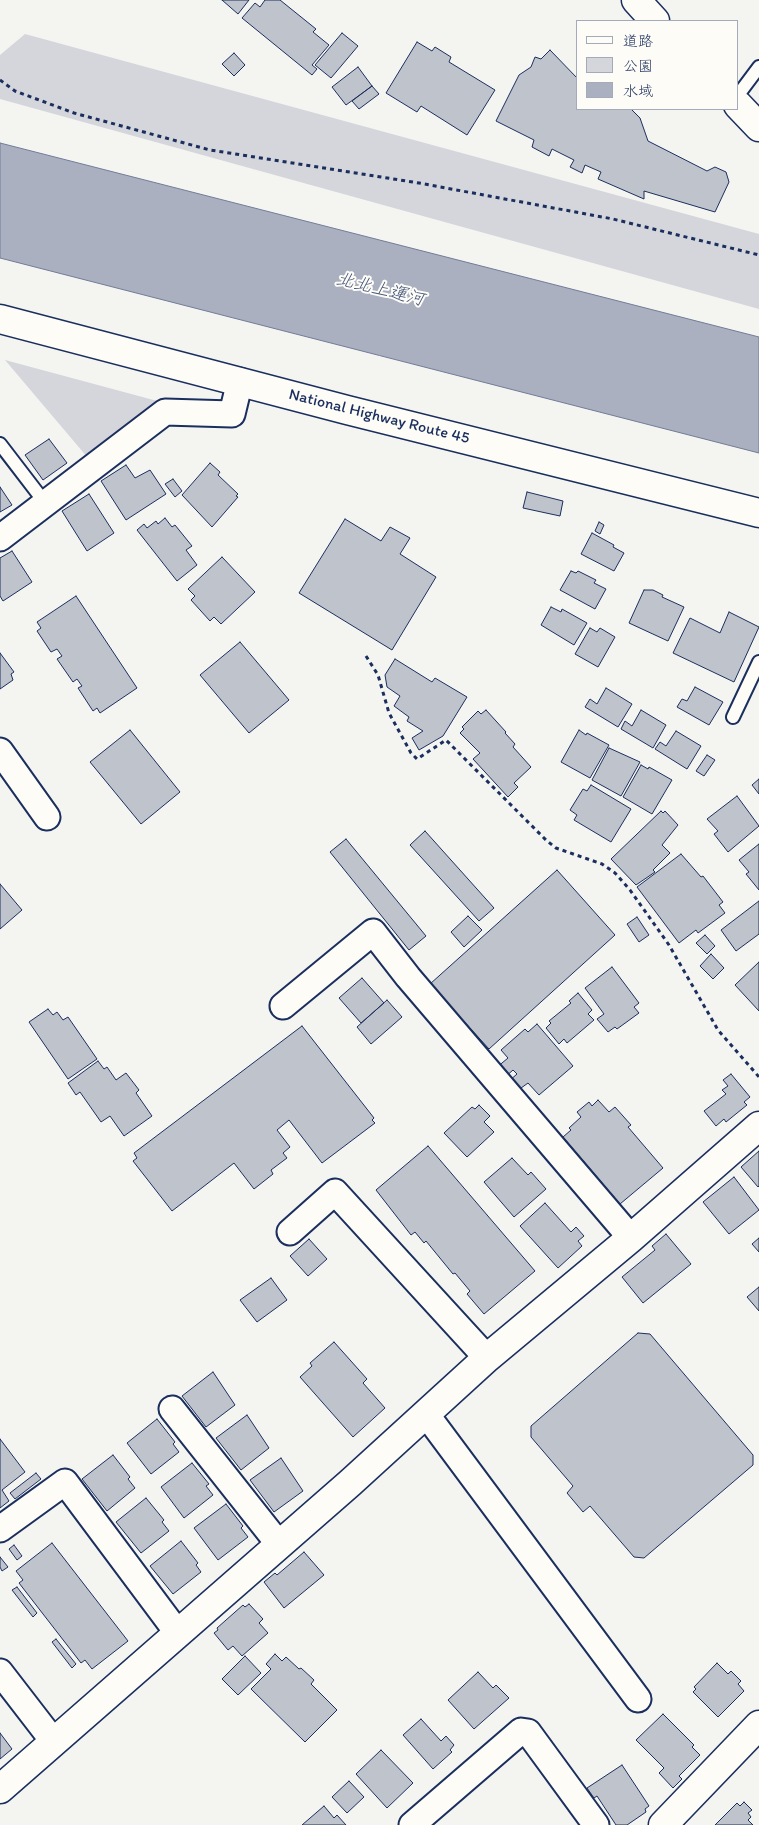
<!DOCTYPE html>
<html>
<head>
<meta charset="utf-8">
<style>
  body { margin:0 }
  #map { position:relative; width:759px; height:1825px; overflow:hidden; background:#f4f4f1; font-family:Itim,"Klee One",sans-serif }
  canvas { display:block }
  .legend { position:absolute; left:576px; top:20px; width:162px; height:90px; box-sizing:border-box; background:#fdfcf7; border:1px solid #a3aaba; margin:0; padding:6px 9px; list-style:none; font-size:15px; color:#1b2f5e }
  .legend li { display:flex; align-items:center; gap:10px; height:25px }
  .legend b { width:25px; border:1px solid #a3aaba }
</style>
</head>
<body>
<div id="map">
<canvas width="759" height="1825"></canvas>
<ul class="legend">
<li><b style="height:6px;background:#fdfcf7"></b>道路</li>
<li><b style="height:14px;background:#d4d6db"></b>公園</li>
<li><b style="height:14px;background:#aab0bf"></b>水域</li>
</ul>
</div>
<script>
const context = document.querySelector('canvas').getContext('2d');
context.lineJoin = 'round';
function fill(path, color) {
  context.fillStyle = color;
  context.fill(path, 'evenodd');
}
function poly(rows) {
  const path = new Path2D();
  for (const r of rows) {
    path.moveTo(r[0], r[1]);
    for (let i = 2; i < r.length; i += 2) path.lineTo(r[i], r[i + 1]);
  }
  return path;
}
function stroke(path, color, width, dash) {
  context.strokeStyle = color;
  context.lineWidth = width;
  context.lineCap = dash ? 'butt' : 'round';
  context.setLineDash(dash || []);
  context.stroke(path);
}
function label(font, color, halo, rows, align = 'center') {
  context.font = font + ' Itim,"Klee One",sans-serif';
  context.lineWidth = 4;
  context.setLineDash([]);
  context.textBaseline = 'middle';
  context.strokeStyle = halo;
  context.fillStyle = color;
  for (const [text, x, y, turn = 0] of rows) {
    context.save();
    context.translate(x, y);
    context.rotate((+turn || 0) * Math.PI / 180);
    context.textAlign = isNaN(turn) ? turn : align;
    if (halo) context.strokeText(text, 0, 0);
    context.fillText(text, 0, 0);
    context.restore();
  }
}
fill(poly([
  [25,34,759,234,759,309,0,99,0,55],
  [5,360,161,402,88,458]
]), '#d4d6db');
const water = poly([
  [0,143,759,337,759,453,0,258,0,143]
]);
fill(water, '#aab0bf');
stroke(water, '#717c98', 1);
const building = poly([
  [222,0,249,0,238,14,222,0],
  [265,0,280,0,316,29,313,32,329,45,312,65,317,69,312,75,242,18,255,3,260,7,265,0],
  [342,33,358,46,331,78,315,65,342,33],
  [417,42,432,51,435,47,451,57,449,62,495,90,467,135,421,106,417,112,386,93,417,42],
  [550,50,578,79,578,109,631,109,640,118,648,141,707,171,715,167,726,172,729,182,715,212,644,191,644,199,598,179,601,172,585,165,582,173,570,167,574,160,552,149,549,156,532,147,534,140,496,121,519,75,531,67,535,57,541,59,550,50],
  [234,53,245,65,234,76,222,64,234,53],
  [358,67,372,86,346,105,332,87,358,67],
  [372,86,379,94,359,109,352,101,372,86],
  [49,439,67,463,43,480,25,455,49,439],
  [210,463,220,472,218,475,238,494,236,496,238,497,212,527,182,495,210,463],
  [126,465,135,478,150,470,166,494,126,520,101,481,126,465],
  [173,479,182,491,175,497,165,484,173,479],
  [0,487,12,505,0,512,0,487],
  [527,492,563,501,560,516,523,508,527,492],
  [89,494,114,533,87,551,62,511,89,494],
  [165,518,172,527,175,525,192,546,186,550,197,565,177,581,137,530,144,524,147,528,156,521,158,524,165,518],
  [345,519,381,541,390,527,410,538,400,554,436,577,392,650,299,593,345,519],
  [599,522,604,525,600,534,595,531,599,522],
  [592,533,614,545,613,547,624,553,614,571,581,554,592,533],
  [12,551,32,582,3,601,0,596,0,558,12,551],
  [222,557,255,592,221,624,214,617,210,621,191,600,195,596,188,589,222,557],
  [571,571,576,573,578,571,596,580,594,583,606,589,595,609,560,590,571,571],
  [644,590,653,590,663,595,662,597,684,607,668,641,629,623,644,590],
  [76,596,137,688,100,713,97,708,93,711,78,688,82,686,77,679,73,682,57,659,62,656,57,649,51,652,37,631,41,628,37,622,76,596],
  [551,607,561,612,562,609,587,623,574,645,541,625,551,607],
  [729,612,759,627,734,682,673,653,690,618,720,633,729,612],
  [590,628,597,632,600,628,615,637,598,667,575,654,590,628],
  [240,642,289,700,249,733,200,675,240,642],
  [0,653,14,672,11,674,13,680,0,689,0,653],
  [395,659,432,682,435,678,467,697,443,736,419,750,412,738,423,731,407,721,409,717,394,706,400,696,387,687,385,675,395,659],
  [695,687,723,702,709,725,677,707,682,699,687,701,695,687],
  [606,688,632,704,618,727,585,707,590,699,597,704,606,688],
  [486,710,506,732,505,733,515,744,513,747,531,767,514,783,518,787,508,797,473,759,480,753,460,733,464,729,462,727,478,711,481,714,486,710],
  [641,710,666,725,653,748,621,729,625,721,632,726,641,710],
  [130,730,180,792,141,824,90,762,130,730],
  [579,730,586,735,587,733,609,745,590,778,561,762,579,730],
  [676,731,701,746,687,769,655,749,660,742,666,746,676,731],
  [609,748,640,762,621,796,592,780,609,748],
  [707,755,715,760,704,776,696,771,707,755],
  [641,765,648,769,649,767,672,780,652,814,623,797,641,765],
  [759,779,759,794,752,785,759,779],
  [591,785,631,809,611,842,574,820,577,815,570,810,583,789,587,791,591,785],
  [737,796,759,826,728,852,714,834,718,831,707,819,737,796],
  [661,811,663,813,665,811,678,825,662,845,670,853,653,870,655,872,636,885,611,859,661,811],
  [425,831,494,908,479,921,410,845,425,831],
  [346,839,426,936,409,950,330,852,346,839],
  [759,844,759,890,746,874,749,872,739,860,759,844],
  [681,854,701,877,703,876,723,902,719,905,725,913,698,933,696,930,679,943,637,887,681,854],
  [557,870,615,935,489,1049,430,984,557,870],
  [0,884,22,910,0,929,0,884],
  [759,901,759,934,736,951,721,930,759,901],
  [468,916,482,930,464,947,451,932,468,916],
  [637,917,649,935,639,942,627,924,637,917],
  [705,935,715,946,707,954,696,943,705,935],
  [711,954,724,968,713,979,700,966,711,954],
  [759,962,759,1011,735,985,759,962],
  [612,967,639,1003,634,1007,639,1013,617,1029,615,1027,608,1032,597,1019,604,1014,585,988,612,967],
  [362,978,384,1003,361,1023,339,998,362,978],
  [578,993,592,1010,588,1014,594,1020,567,1043,564,1039,559,1044,546,1028,551,1023,549,1021,571,1003,569,1001,578,993],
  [387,1000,402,1017,371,1044,357,1027,387,1000],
  [48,1009,53,1015,57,1012,63,1020,68,1017,97,1059,68,1079,29,1022,48,1009],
  [537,1024,573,1066,539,1095,528,1083,517,1091,509,1081,517,1074,513,1070,504,1078,496,1068,508,1058,501,1050,525,1029,528,1032,537,1024],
  [302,1026,374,1118,372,1120,375,1123,322,1163,289,1120,277,1130,290,1147,283,1153,287,1158,271,1170,273,1174,254,1189,234,1163,172,1211,133,1161,137,1158,134,1153,302,1026],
  [98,1061,104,1069,107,1067,116,1080,126,1073,139,1090,136,1093,152,1116,124,1136,110,1116,101,1122,80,1092,76,1095,68,1083,98,1061],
  [731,1074,750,1097,744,1102,747,1105,726,1122,724,1119,716,1126,704,1111,726,1094,722,1090,728,1086,723,1080,731,1074],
  [598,1100,609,1112,615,1107,631,1125,628,1127,663,1168,620,1204,563,1137,571,1130,569,1128,581,1117,577,1112,589,1102,592,1106,598,1100],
  [479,1105,490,1116,484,1122,494,1132,467,1157,444,1133,472,1107,475,1109,479,1105],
  [428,1146,535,1271,484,1314,467,1294,470,1291,455,1273,453,1274,426,1241,424,1243,415,1232,411,1235,376,1190,428,1146],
  [759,1151,759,1186,758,1187,741,1167,759,1151],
  [512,1158,528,1175,531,1172,546,1189,514,1217,484,1182,512,1158],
  [734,1177,759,1210,729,1234,703,1202,734,1177],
  [545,1203,571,1232,576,1227,584,1236,578,1241,582,1246,558,1268,520,1226,545,1203],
  [666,1234,691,1264,643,1303,622,1277,655,1250,652,1246,666,1234],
  [759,1238,759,1252,752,1244,759,1238],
  [309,1239,327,1259,308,1276,290,1256,309,1239],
  [271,1278,287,1300,257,1322,240,1300,271,1278],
  [759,1287,759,1311,747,1297,759,1287],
  [638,1333,650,1334,753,1455,753,1465,644,1558,634,1557,590,1506,583,1512,567,1493,573,1486,531,1437,531,1426,638,1333],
  [334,1342,367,1379,363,1383,385,1408,353,1437,300,1377,312,1366,310,1363,334,1342],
  [213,1372,235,1405,206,1427,182,1396,213,1372],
  [247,1415,269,1448,241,1470,216,1438,247,1415],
  [157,1419,175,1442,173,1444,179,1452,151,1474,127,1443,157,1419],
  [0,1439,25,1472,2,1490,9,1501,0,1508,0,1439],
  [113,1455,130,1477,128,1479,135,1488,107,1511,82,1479,113,1455],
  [281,1458,303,1491,274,1512,250,1480,281,1458],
  [192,1463,209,1484,206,1486,213,1495,184,1518,161,1487,192,1463],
  [36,1473,41,1479,15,1499,10,1493,36,1473],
  [146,1498,164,1520,162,1522,169,1531,141,1553,116,1522,146,1498],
  [226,1504,243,1526,241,1528,248,1537,218,1560,194,1528,226,1504],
  [181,1541,198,1563,196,1565,201,1572,173,1594,150,1566,181,1541],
  [52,1543,128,1641,92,1669,85,1660,81,1663,19,1583,23,1580,16,1571,52,1543],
  [14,1545,22,1556,17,1560,9,1549,14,1545],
  [304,1552,324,1575,284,1608,264,1582,275,1573,277,1575,304,1552],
  [0,1557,8,1567,2,1571,0,1567,0,1557],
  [17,1587,37,1613,33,1617,12,1590,17,1587],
  [249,1604,263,1619,259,1623,268,1633,242,1656,233,1646,228,1650,214,1633,218,1630,217,1628,243,1605,245,1607,249,1604],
  [56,1639,76,1664,72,1668,52,1642,56,1639],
  [275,1654,282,1661,286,1657,299,1669,301,1668,314,1680,311,1684,337,1710,305,1742,251,1689,271,1669,266,1664,275,1654],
  [245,1656,261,1673,238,1695,222,1679,245,1656],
  [717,1663,728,1674,731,1671,741,1681,738,1684,744,1691,718,1717,693,1692,696,1689,694,1687,717,1663],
  [478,1672,493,1688,496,1685,509,1698,474,1729,448,1700,478,1672],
  [663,1714,694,1745,692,1747,700,1755,679,1776,682,1779,673,1788,659,1773,664,1768,636,1740,663,1714],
  [421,1719,441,1741,446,1736,454,1745,450,1750,452,1752,433,1769,403,1735,421,1719],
  [0,1733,12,1749,0,1759,0,1733],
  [381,1750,413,1783,387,1808,356,1774,381,1750],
  [622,1765,649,1806,645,1809,646,1812,627,1825,616,1825,597,1796,594,1798,587,1788,622,1765],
  [349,1781,364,1797,347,1813,332,1797,349,1781],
  [744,1802,752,1810,748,1813,751,1817,748,1820,753,1825,715,1825,737,1803,740,1806,744,1802],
  [324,1806,334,1818,337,1815,346,1825,302,1825,324,1806]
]);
fill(building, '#bfc3cc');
stroke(building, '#1b2f5e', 1);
const lane = poly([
  [738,95,759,67],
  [0,444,46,504],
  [733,717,759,662]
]);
const street = poly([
  [0,538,165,412,232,414,240,381],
  [0,751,47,817],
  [283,1006,373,932,408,977,631,1238],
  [290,1232,335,1192,487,1358],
  [172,1409,278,1543],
  [426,1414,638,1699],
  [0,1529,65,1482,177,1632],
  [0,1672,54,1742],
  [412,1825,521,1731,528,1732,596,1825]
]);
const secondary = poly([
  [0,1789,350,1483,487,1358,631,1238,759,1126],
  [663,1825,759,1725]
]);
const highway = poly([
  [636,0,655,21],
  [738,105,759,127],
  [0,319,347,410,759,513]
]);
stroke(lane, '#1b2f5e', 16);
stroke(street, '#1b2f5e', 29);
stroke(secondary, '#1b2f5e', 31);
stroke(highway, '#1b2f5e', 31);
stroke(poly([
  [0,80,15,91,74,113,210,150,419,183,613,219,759,255],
  [366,656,378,675,389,713,411,753,417,759,446,740,546,840,556,848,602,864,615,873,630,890,669,945,718,1030,759,1077]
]), '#1b2f5e', 3, [4, 4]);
stroke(lane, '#fdfcf7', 12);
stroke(street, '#fdfcf7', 25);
stroke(secondary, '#fdfcf7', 28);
stroke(highway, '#fdfcf7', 28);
label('16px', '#1b2f5e', '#fdfcf7', [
  ["National Highway Route 45",379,417,14]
]);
label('italic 18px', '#46567b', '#fdfcf7', [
  ["北北上運河",380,290,14]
]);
</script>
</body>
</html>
